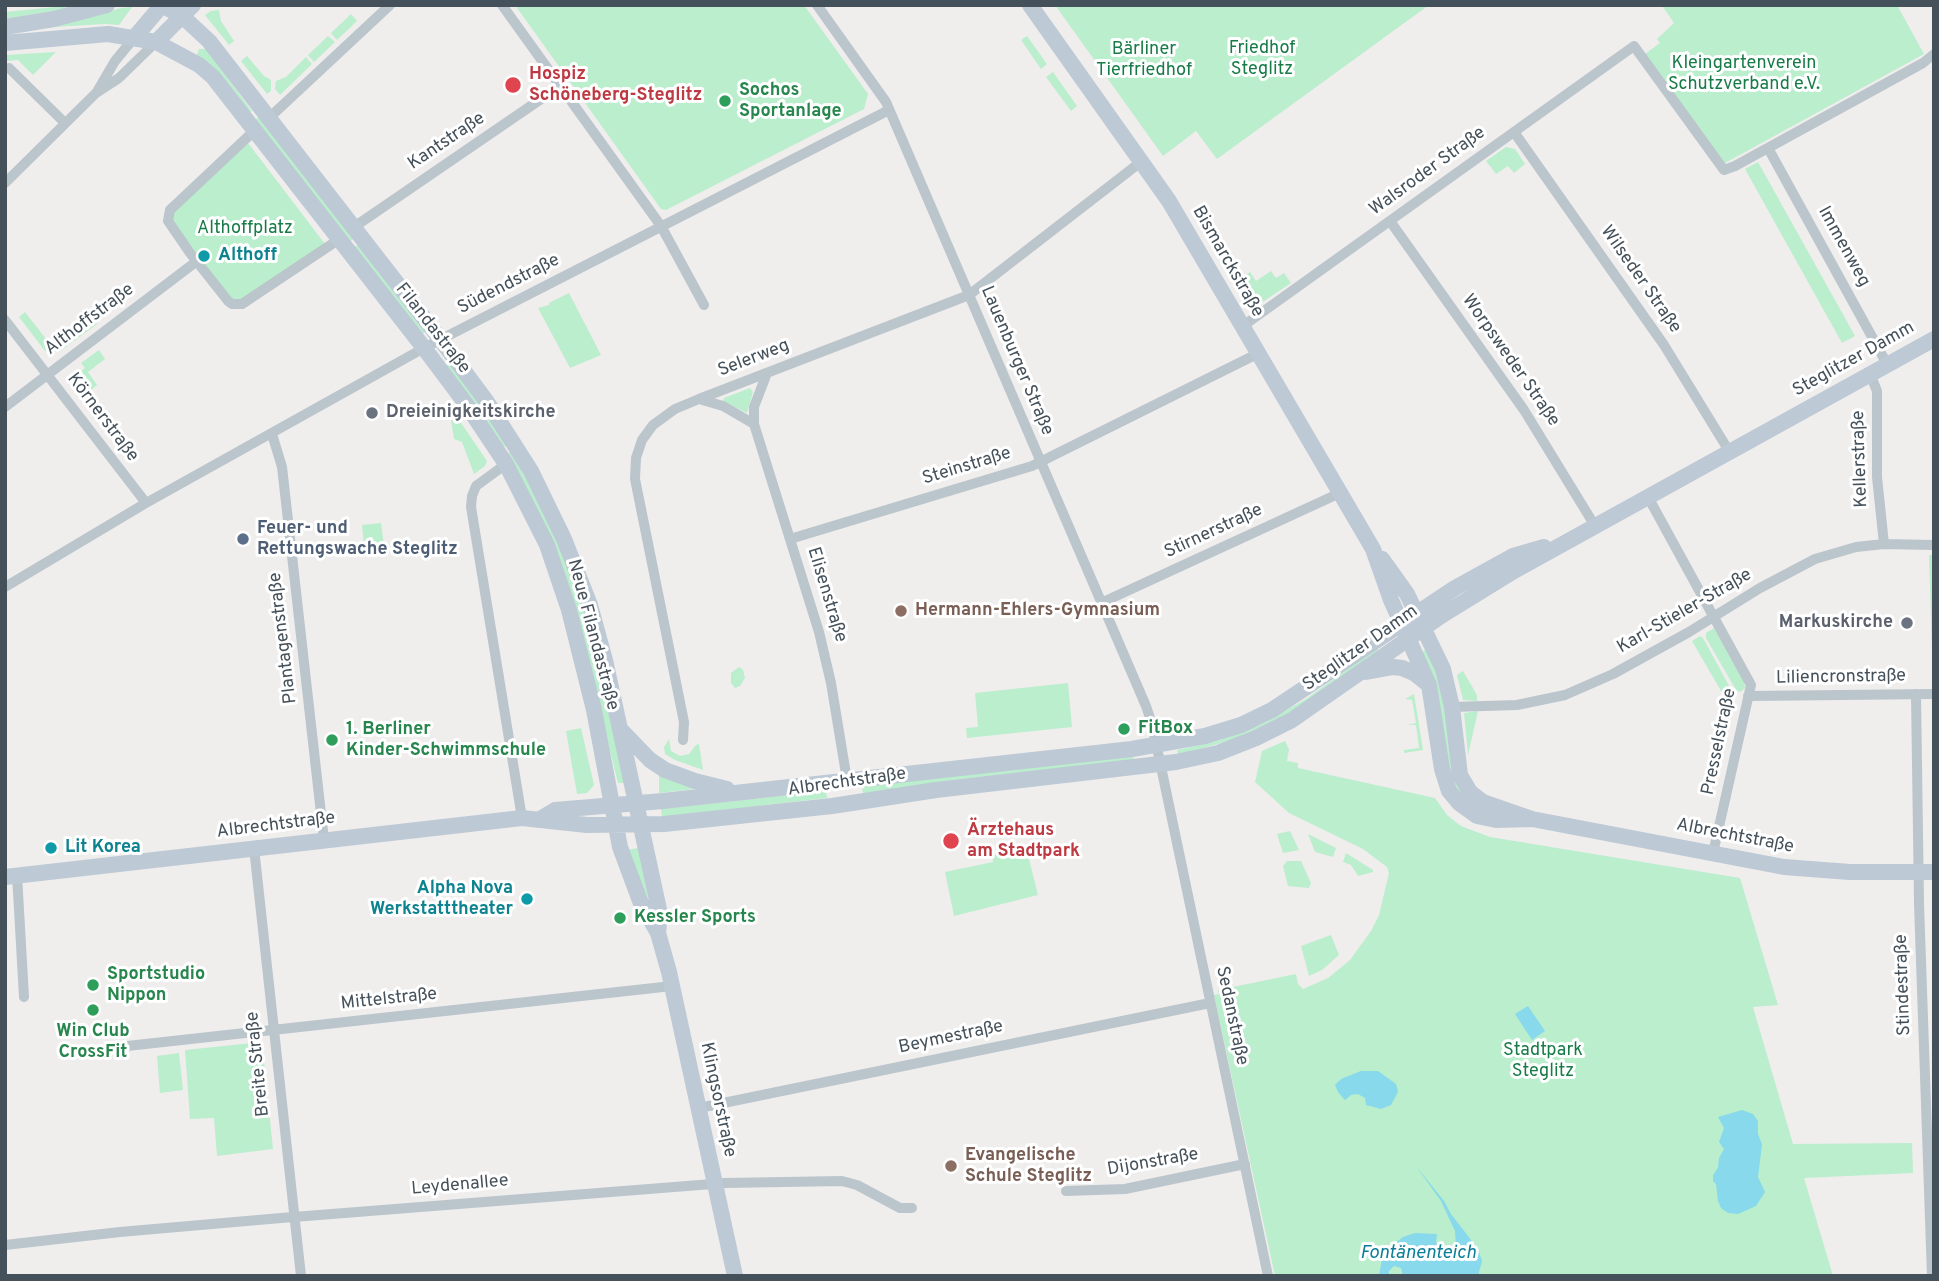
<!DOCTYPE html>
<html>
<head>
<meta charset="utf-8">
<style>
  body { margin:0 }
  #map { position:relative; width:1939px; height:1281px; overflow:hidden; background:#f0eded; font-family:Overpass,sans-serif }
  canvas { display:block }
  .frame { position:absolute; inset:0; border:7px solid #45515a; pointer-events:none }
</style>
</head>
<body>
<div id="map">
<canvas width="1939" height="1281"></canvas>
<div class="frame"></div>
</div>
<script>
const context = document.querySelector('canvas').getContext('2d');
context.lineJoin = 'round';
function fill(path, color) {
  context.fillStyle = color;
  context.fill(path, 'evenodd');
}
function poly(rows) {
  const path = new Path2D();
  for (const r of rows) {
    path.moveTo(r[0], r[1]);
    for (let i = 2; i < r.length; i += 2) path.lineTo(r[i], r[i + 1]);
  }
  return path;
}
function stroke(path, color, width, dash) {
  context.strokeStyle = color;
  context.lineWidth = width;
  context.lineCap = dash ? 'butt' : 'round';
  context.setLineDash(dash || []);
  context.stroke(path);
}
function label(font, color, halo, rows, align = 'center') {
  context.font = font + ' Overpass,sans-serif';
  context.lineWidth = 6;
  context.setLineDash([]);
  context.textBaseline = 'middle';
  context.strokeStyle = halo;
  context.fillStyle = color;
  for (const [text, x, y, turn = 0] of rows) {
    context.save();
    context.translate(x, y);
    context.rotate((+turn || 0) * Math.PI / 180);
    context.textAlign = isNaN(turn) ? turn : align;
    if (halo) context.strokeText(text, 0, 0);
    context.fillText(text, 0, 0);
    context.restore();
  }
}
fill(poly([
  [515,5,804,5,868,94,864,109,666,210,661,209],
  [1055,5,1429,5,1217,159,1196,131,1163,156],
  [1665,5,1897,5,1924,54,1725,163,1645,54,1660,43,1657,39,1674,23,1663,7],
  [65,6,66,9,5,19,5,12],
  [132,7,119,25,105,24,53,27,121,8],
  [219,10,221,21,234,41,229,45,205,15,211,11],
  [351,14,357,21,337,40,331,33],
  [328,36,335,42,314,62,308,55],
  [1027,36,1047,64,1041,69,1021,40],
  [199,49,206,49,252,111,250,112,197,55],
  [56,52,33,75,18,60,5,61,5,55],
  [247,56,264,76,271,80,271,91,267,94,241,61],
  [306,57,312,64,280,95,275,89,276,81,286,77],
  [1053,72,1077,106,1071,111,1046,77],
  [259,117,353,239,352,240,349,242,254,120],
  [248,143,325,244,241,301,231,299,173,223,173,215,175,211],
  [1506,147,1515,149,1525,164,1514,173,1508,166,1496,174,1486,161],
  [1758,162,1855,336,1842,343,1745,169],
  [358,245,425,332,422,335,354,247],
  [1271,271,1276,278,1284,273,1291,283,1255,307,1239,280,1250,272,1256,281],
  [569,293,601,355,570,368,538,308,549,305,549,303],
  [25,312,50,344,53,342,56,344,91,316,97,324,59,352,45,351,19,317],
  [99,350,105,359,88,372,97,385,87,393,103,414,97,419,82,399,87,395,78,381,79,373,85,368,81,363],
  [448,362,476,399,508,445,502,448,442,365],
  [750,388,753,392,747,413,723,401,724,398],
  [454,416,457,417,487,461,485,466,474,474,462,442,454,439,451,420],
  [511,451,550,522,583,608,600,672,624,783,618,783,598,702,506,455],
  [381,523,385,553,365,556,362,525],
  [1929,555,1934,555,1934,683,1933,683],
  [1714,628,1744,681,1745,688,1740,692,1736,690,1706,638,1706,633],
  [1700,636,1703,638,1733,693,1731,696,1724,696,1692,641],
  [1377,648,1379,651,1301,706,1267,725,1228,741,1178,755,1177,750,1218,741,1266,722,1306,699],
  [1427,649,1434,666,1477,809,1453,786,1421,652],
  [739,667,743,670,745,678,740,686,735,688,731,683,731,673],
  [1463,671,1477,695,1477,701,1463,700,1457,675],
  [1068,683,1072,727,967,738,966,728,978,727,975,693],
  [1414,694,1423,750,1404,753,1404,750,1419,748,1416,725,1408,725,1416,723,1412,700,1405,699],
  [1478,711,1468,755,1464,713],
  [581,728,594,785,587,793,577,794,566,731],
  [669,739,671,751,680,756,689,754,696,745,699,744,703,770,675,760,665,754,664,747],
  [1285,741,1289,749,1287,761,1298,763,1298,768,1435,798,1447,815,1461,826,1490,837,1740,878,1778,1005,1753,1007,1793,1144,1912,1143,1913,1173,1804,1178,1833,1276,1275,1276,1214,995,1219,994,1218,990,1296,974,1298,984,1303,989,1328,978,1350,960,1371,931,1379,915,1389,873,1387,867,1363,849,1289,813,1255,782,1262,751],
  [1133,755,1134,760,952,780,864,794,862,790,865,786],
  [659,773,695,789,659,793],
  [826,791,827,798,662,817,661,809],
  [1290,831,1299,850,1283,853,1277,834],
  [1308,834,1336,848,1333,857,1315,852],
  [1026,847,1038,895,954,916,945,872,993,862,992,854],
  [638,848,644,872,649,903,627,850],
  [1346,853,1373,870,1373,872,1358,876,1351,865,1343,862],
  [1287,861,1301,861,1311,883,1309,888,1288,886,1283,866],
  [1331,935,1339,955,1322,970,1309,976,1301,946],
  [262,1042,273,1149,217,1156,214,1118,190,1119,185,1050],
  [179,1053,183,1090,160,1093,157,1056]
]), '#baeecd');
fill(poly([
  [1528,1006,1545,1031,1532,1040,1515,1014],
  [1361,1071,1378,1071,1396,1084,1398,1092,1391,1105,1381,1109,1366,1105,1365,1098,1358,1094,1351,1095,1345,1100,1338,1092,1335,1085,1341,1079],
  [1742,1110,1753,1114,1758,1121,1758,1134,1762,1144,1758,1177,1765,1192,1756,1206,1738,1214,1728,1213,1721,1208,1718,1201,1716,1184,1713,1181,1713,1175,1718,1168,1719,1158,1724,1149,1719,1142,1724,1128,1718,1117],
  [1416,1166,1444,1201,1451,1214,1478,1249,1482,1261,1478,1276,1403,1276,1401,1268,1394,1266,1389,1271,1389,1276,1379,1276,1382,1259,1391,1246,1403,1237,1415,1233,1437,1234,1436,1242,1442,1249,1449,1250,1456,1247,1455,1231,1441,1201]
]), '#87d9eb');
stroke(poly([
  [502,5,661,226,704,305],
  [817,5,886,102,1146,706,1152,724,1268,1276],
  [9,68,65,123],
  [98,90,115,61,134,38],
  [269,118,390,5],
  [254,131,170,210,168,221,190,253,228,301,232,304,242,304,338,240],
  [1514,132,1664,345,1729,451],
  [1768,148,1887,364],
  [5,183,96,93,119,78,156,42],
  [1390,221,1524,410,1595,526],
  [354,227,560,86],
  [5,320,146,503],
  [1243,326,1634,46,1724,170,1735,166,1923,63,1934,54],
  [767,373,754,407,754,424,819,632,831,683,847,780],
  [1870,374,1877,391,1877,477,1884,544],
  [699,399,723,406,754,424],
  [5,407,197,261],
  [272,434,282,467,324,840],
  [506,464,476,486,472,496,471,507,522,818],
  [1648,497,1751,685,1713,853],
  [790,539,1032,466,1259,353],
  [5,587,146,503,424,348,889,110],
  [1101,603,1340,493],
  [1916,694,1919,904,1932,1276],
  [1748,696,1934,694],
  [1452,707,1517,705,1565,695,1613,674,1689,632,1760,588,1815,559,1856,547,1884,544,1934,545],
  [683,740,684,722,635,479,636,458,642,440,653,425,675,409,699,399,969,295,1142,161],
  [254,848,301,1276],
  [17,875,24,997],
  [109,1048,672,986],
  [699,1108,1210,1003],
  [1066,1191,1125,1189,1245,1164],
  [5,1245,120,1232,281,1218,725,1183,842,1181,857,1185,900,1208,912,1208]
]), '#bbc5cc', 10);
stroke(poly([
  [161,5,182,16,209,41,441,340,487,402,531,471,564,539,590,605,605,660,660,914,658,933],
  [1030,5,1169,201,1373,549,1391,600,1429,685,1442,769,1449,791,1459,803,1477,816,1496,820,1532,819],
  [5,27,54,19,107,5],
  [134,38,162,5],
  [156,42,193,5],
  [5,43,108,34,156,42,199,65,213,77,424,348,466,404,506,464,547,545,569,610,594,710,620,847,640,901,658,933,669,972,735,1276],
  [1382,559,1407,594,1443,669,1452,707,1460,775,1470,792,1483,802,1532,819,1784,867,1850,872,1934,872],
  [1366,672,1393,667,1402,668,1414,673,1429,685],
  [621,730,650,760,665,770,695,781,727,789],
  [540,819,555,810,663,801,1132,749,1205,736,1241,725,1272,710,1455,588,1513,556,1544,547],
  [5,877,522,818,587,825,664,824,832,806,936,790,1176,762,1218,753,1256,738,1292,720,1441,616,1514,571,1934,339]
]), '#bdc9d4', 16);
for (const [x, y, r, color] of [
  [513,85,9,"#e0444e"],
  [725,101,7,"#2e9e5b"],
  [204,256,7,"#0f9aa8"],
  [372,413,7,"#6b7280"],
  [243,539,7,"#5c6f8a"],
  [901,611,7,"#8d6e63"],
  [1907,623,7,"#6b7280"],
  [1124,729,7,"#2e9e5b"],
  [332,740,7,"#2e9e5b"],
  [951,841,9,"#e0444e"],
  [51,848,7,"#0f9aa8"],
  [527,899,7,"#0f9aa8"],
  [620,918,7,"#2e9e5b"],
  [93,985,7,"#2e9e5b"],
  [93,1010,7,"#2e9e5b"],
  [951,1166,7,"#8d6e63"]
]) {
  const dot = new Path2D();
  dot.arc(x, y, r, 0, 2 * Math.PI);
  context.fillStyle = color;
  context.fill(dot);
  stroke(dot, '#fff', 2.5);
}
label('18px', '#167b46', '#fff', [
  ["Friedhof",1262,49],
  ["Steglitz",1262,70],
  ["Bärliner",1144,50],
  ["Tierfriedhof",1144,71],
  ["Kleingartenverein",1744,64],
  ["Schutzverband e.V.",1744,85],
  ["Althoffplatz",245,229],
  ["Stadtpark",1543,1051],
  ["Steglitz",1543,1072]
]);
label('bold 18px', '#be3a42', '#fff', [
  ["Hospiz",529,75],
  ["Schöneberg-Steglitz",529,96],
  ["Ärztehaus",967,831],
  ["am Stadtpark",967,852]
], 'left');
label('bold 18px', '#27864d', '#fff', [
  ["Sochos",739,91],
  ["Sportanlage",739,112],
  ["FitBox",1138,729],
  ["1. Berliner",346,730],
  ["Kinder-Schwimmschule",346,751],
  ["Kessler Sports",634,918],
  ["Sportstudio",107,975],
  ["Nippon",107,996],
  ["Win Club",93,1032,"center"],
  ["CrossFit",93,1053,"center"]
], 'left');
label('18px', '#45515a', '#fff', [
  ["Kantstraße",447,142,-34],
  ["Walsroder Straße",1428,172,-36],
  ["Immenweg",1843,247,61],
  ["Bismarckstraße",1227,262,60],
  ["Wilseder Straße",1640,280,55],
  ["Südendstraße",509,285,-27],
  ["Althoffstraße",90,320,-37],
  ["Filandastraße",432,329,52],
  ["Selerweg",754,359,-21],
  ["Steglitzer Damm",1854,360,-29],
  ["Lauenburger Straße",1016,361,67],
  ["Worpsweder Straße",1510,361,55],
  ["Körnerstraße",102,418,53],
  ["Kellerstraße",1861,459,-92],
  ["Steinstraße",967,467,-17],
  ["Stirnerstraße",1214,532,-25],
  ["Elisenstraße",826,595,73],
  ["Karl-Stieler-Straße",1685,612,-30],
  ["Neue Filandastraße",592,635,75],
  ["Plantagenstraße",284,638,-97],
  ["Steglitzer Damm",1361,649,-35],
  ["Liliencronstraße",1841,678,-1],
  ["Presselstraße",1720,742,-78],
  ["Albrechtstraße",847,783,-8],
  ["Albrechtstraße",276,826,-7],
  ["Albrechtstraße",1735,837,11],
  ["Stindestraße",1904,985,-92],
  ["Mittelstraße",389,1000,-6],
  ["Sedanstraße",1231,1016,78],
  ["Beymestraße",951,1038,-12],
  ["Breite Straße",259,1064,-96],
  ["Klingsorstraße",717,1100,78],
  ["Dijonstraße",1153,1163,-10],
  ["Leydenallee",460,1186,-5]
]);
label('bold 18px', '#0d838f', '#fff', [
  ["Althoff",218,256],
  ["Lit Korea",65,848],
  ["Alpha Nova",513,889,"right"],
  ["Werkstatttheater",513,910,"right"]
], 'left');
label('bold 18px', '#5b616d', '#fff', [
  ["Dreieinigkeitskirche",386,413],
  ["Markuskirche",1893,623,"right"]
], 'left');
label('bold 18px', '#4e5e75', '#fff', [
  ["Feuer- und",257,529],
  ["Rettungswache Steglitz",257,550]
], 'left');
label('bold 18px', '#785e54', '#fff', [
  ["Hermann-Ehlers-Gymnasium",915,611],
  ["Evangelische",965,1156],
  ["Schule Steglitz",965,1177]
], 'left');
label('italic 19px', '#0c7e97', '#fff', [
  ["Fontänenteich",1418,1254]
]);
</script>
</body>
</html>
